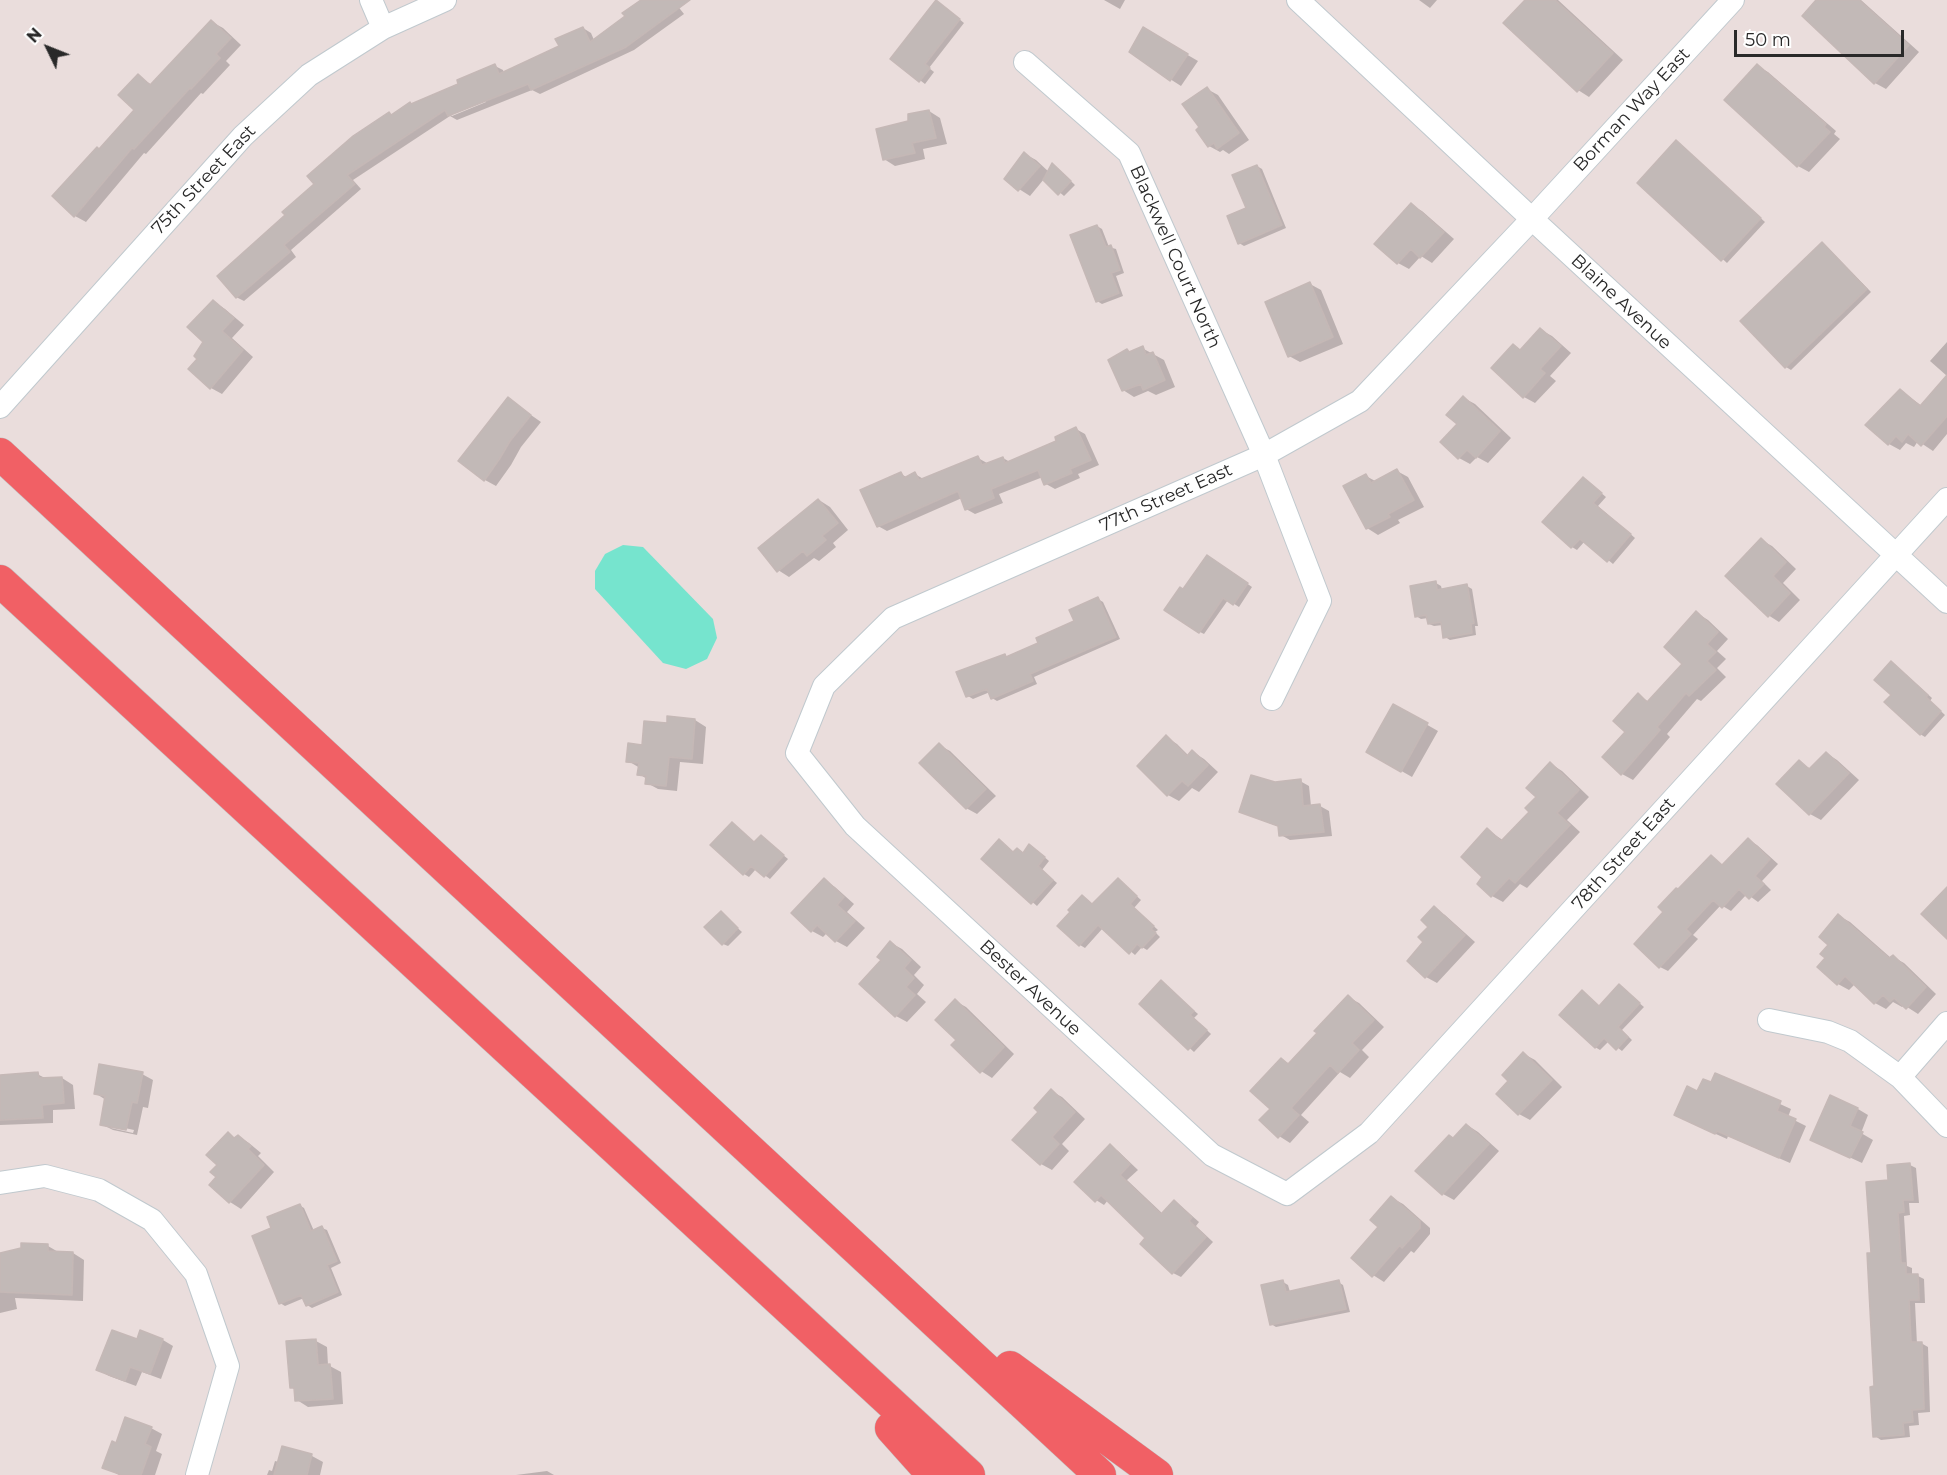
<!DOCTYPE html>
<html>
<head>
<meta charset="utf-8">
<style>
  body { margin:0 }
  #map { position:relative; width:1947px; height:1475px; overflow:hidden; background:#eadddc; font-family:Montserrat,sans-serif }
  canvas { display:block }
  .north { position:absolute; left:18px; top:18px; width:60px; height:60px; -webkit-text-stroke:4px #fff; paint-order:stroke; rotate:313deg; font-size:16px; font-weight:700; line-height:24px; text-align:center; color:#292929 }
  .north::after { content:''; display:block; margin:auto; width:21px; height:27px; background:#292929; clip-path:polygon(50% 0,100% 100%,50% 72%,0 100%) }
  .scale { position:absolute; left:1734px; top:30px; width:170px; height:27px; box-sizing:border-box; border:3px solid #292929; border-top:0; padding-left:8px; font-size:18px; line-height:21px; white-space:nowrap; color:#292929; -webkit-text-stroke:4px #fff; paint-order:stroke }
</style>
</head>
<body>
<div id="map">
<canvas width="1947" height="1475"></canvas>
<div class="north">N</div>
<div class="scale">50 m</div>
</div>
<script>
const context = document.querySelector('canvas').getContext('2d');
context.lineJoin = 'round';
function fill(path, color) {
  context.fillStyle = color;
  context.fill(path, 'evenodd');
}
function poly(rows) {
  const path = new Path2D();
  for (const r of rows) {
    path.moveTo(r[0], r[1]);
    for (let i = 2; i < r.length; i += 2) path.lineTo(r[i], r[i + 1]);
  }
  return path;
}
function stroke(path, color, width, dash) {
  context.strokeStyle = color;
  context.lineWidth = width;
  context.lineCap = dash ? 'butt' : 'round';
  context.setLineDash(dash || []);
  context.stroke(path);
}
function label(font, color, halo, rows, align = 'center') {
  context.font = font + ' Montserrat,sans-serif';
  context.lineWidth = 5;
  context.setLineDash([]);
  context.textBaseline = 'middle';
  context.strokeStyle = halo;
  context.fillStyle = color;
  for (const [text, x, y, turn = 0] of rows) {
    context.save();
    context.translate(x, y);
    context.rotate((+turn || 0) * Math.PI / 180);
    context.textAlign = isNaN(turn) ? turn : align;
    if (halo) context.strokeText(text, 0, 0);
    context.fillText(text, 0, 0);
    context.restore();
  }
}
fill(poly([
  [623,545,643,547,713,619,717,638,707,659,686,669,663,663,595,589,595,571,605,554]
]), '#76e4ce');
fill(poly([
  [643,0,673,0,684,14,634,50,540,94,532,90,457,120,450,116,353,180,361,189,291,250,296,257,244,301,236,297,287,215,389,114,393,115,460,85,495,66,503,70,504,73,561,47,583,28,591,33,594,40,627,17],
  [485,99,486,102,452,116,450,114],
  [1104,0,1125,0,1120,9],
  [1419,0,1437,0,1430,8],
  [1527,0,1558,0,1623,60,1589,97,1578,90],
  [1818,0,1861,0,1919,52,1886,89,1875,83],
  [946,8,964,23,929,68,934,72,925,84,892,59],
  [212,22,223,28,241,45,226,61,230,65,203,94,201,93,146,154,144,153,86,222,75,216,54,196,100,150,136,110,138,76,152,85],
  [1143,29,1198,61,1181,86,1170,79],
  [1757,66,1768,72,1836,131,1834,134,1840,139,1809,172,1798,166,1726,100],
  [1207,89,1218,95,1249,140,1229,154,1223,150,1220,152,1209,146,1201,128],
  [929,111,940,118,947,144,923,149,925,159,895,166,884,159,910,123],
  [1676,142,1765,222,1727,263,1639,183],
  [1025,154,1036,160,1049,172,1052,165,1057,168,1075,185,1064,196,1044,179,1030,196,1019,189],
  [1257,166,1262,169,1286,228,1244,246,1239,243],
  [1411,205,1422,211,1454,239,1432,263,1421,256,1409,269,1398,263],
  [1097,226,1102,229,1109,247,1116,249,1124,273,1116,276,1123,296,1102,304,1097,301],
  [1822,244,1827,247,1871,292,1791,370,1786,367],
  [1310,284,1321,290,1343,344,1300,362,1289,356],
  [214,302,225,309,244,325,232,338,253,357,222,394,211,388,190,369,199,359,205,342],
  [1541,330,1552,336,1571,353,1550,376,1556,381,1535,403,1524,397,1521,351],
  [1947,342,1947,376,1930,361],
  [1142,348,1164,360,1175,387,1156,395,1148,391,1134,397,1123,390,1127,351,1131,353],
  [1900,390,1922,406,1937,408,1947,417,1947,434,1933,451,1918,441,1914,447,1906,443,1900,450,1889,444],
  [1464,398,1475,404,1511,438,1488,463,1477,457,1470,464,1459,458,1442,442,1459,424],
  [508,399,541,422,521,447,511,465,496,486,485,480],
  [1076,429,1085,434,1099,465,1078,474,1080,478,1055,489,1046,484,1043,477,999,494,1003,503,975,514,966,509,962,498,887,531,878,526,901,474,908,478,915,474,925,480,978,458,987,463,1003,458,1010,462,1058,441],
  [1397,471,1408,477,1424,507,1398,520,1400,523,1378,535,1367,528,1366,476,1377,482],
  [1588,482,1606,497,1598,506,1635,538,1613,564,1585,541,1577,550,1572,547,1544,522],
  [819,500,830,507,848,530,833,543,836,547,819,561,814,558,789,577,778,570],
  [1761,540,1772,546,1796,569,1783,583,1800,600,1779,622,1768,615],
  [1212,559,1252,587,1239,607,1228,600,1204,634,1200,632,1184,591],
  [1436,583,1441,586,1442,590,1467,586,1472,589,1478,626,1475,626,1476,635,1450,640,1445,637,1443,625,1434,626,1429,624,1428,618,1421,619,1416,616],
  [1098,599,1103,602,1120,639,1034,677,1037,684,997,701,992,698,990,692,973,699,968,696,1004,656,1009,658,1040,644,1076,622],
  [1697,613,1708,620,1728,639,1717,651,1726,659,1717,668,1726,677,1701,701,1697,699,1667,734,1670,737,1633,780,1622,774,1627,732,1638,695,1649,702,1684,663],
  [1892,662,1932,698,1930,701,1945,715,1925,737,1920,734,1893,695],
  [1394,706,1438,731,1412,777,1368,752],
  [669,718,695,720,706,727,703,764,680,762,677,791,658,789,647,783,647,779,639,774,640,768,628,761,668,725],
  [1166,737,1177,744,1189,756,1193,752,1204,759,1218,772,1199,792,1192,788,1179,801,1168,795,1139,766],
  [939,745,950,751,996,796,977,814,966,808],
  [1826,753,1837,760,1859,780,1821,820,1810,814,1779,784,1799,762,1811,769],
  [1551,764,1562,771,1589,797,1567,820,1580,832,1527,888,1520,884,1503,902,1492,896,1484,877,1488,830,1504,841,1531,812,1538,797],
  [1300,781,1309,786,1311,806,1320,806,1329,811,1332,836,1290,840,1281,835,1280,827,1250,816,1241,811,1274,783],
  [761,837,788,859,770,879,756,869,749,877,744,874,755,843],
  [1748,840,1757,845,1778,864,1762,881,1771,890,1758,902,1747,894,1731,911,1721,905,1693,935,1698,939,1668,971,1660,967,1666,912,1678,891,1711,857,1724,866],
  [1035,849,1049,861,1042,870,1057,883,1037,906,983,859,1014,853,1018,850,1024,854],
  [824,880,835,887,854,904,847,912,865,928,847,947,836,941,827,933,823,937,812,931],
  [1119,880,1141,900,1134,908,1158,930,1155,932,1160,937,1147,950,1142,947,1135,955,1103,928,1085,948,1080,945,1082,896,1094,905],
  [1434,908,1445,915,1475,942,1437,983,1426,977,1409,961,1425,942],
  [721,913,742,932,728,946,723,944],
  [1839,916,1850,922,1891,958,1893,957,1904,963,1936,994,1918,1014,1904,1005,1902,1007,1893,1002,1886,1009,1875,1003,1855,984,1849,990,1838,984,1819,967,1827,958],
  [891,943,902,949,921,967,914,975,924,985,917,994,926,1002,907,1022,896,1016,861,984,883,960],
  [1161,982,1198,1014,1194,1018,1211,1034,1194,1052,1141,1004],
  [1619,986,1644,1007,1622,1030,1632,1040,1622,1051,1609,1041,1600,1050,1595,1047,1600,1007],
  [1348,997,1359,1003,1384,1027,1362,1050,1369,1057,1350,1078,1340,1072,1301,1115,1309,1122,1290,1143,1279,1136,1272,1109,1282,1060,1290,1064,1319,1033],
  [955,1001,966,1007,1014,1054,992,1078,981,1071,958,1040],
  [1524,1054,1535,1060,1562,1087,1530,1120,1519,1114,1498,1094,1510,1081],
  [37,1074,47,1079,62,1078,73,1085,75,1109,53,1110,53,1123,0,1125,0,1076],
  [142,1074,153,1080,148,1108,143,1107,137,1135,113,1130,101,1124,106,1100,95,1093],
  [111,1125,134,1130,133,1133,111,1128],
  [1716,1075,1791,1109,1788,1117,1806,1126,1790,1163,1728,1136,1727,1139,1687,1121,1698,1092,1712,1084],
  [1051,1091,1062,1097,1085,1119,1062,1144,1069,1151,1052,1170,1041,1164],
  [1858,1109,1868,1115,1861,1133,1873,1140,1862,1163,1812,1140],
  [1467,1125,1478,1132,1499,1151,1454,1200,1443,1194],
  [228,1134,236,1139,238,1136,249,1143,261,1153,258,1156,274,1172,241,1209,230,1202,211,1185,218,1177],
  [1110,1146,1118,1151,1138,1170,1127,1180,1163,1214,1174,1202,1182,1207,1199,1222,1196,1226,1213,1242,1181,1277,1173,1273,1148,1238,1108,1200,1104,1205,1096,1200],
  [1910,1165,1916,1168,1919,1203,1909,1203,1910,1215,1904,1216,1907,1266,1912,1268,1912,1276,1918,1276,1924,1279,1925,1303,1915,1303,1917,1344,1921,1343,1928,1347,1930,1412,1918,1413,1919,1425,1909,1426,1910,1437,1881,1440,1875,1436,1876,1388,1873,1254,1890,1182],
  [1392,1198,1403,1204,1430,1228,1430,1234,1414,1253,1411,1251,1384,1282,1373,1275,1380,1227],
  [299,1205,304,1208,314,1231,322,1228,327,1230,341,1263,331,1268,342,1295,312,1308,307,1305,304,1298,285,1306,280,1303,273,1229],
  [48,1246,60,1253,73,1253,84,1260,83,1301,15,1298,17,1309,0,1313,0,1254],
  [1283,1282,1288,1285,1290,1292,1338,1282,1343,1285,1350,1312,1276,1327,1271,1324],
  [163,1340,173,1346,161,1379,142,1372,136,1386,109,1376,98,1370,138,1341],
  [316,1341,327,1347,328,1365,341,1372,343,1404,308,1407,297,1400,296,1390,291,1387],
  [151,1428,162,1434,156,1451,162,1454,155,1475,119,1475,104,1467],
  [312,1456,323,1462,320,1475,267,1475,269,1470,272,1471,275,1461,279,1462],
  [547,1471,554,1475,516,1475]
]), '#0003');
const building = poly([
  [641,0,690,0,626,47,531,90,528,84,448,116,445,110,347,175,355,184,284,245,290,252,236,298,217,276,285,215,282,212,314,184,307,176,353,136,389,112,391,115,410,102,411,104,458,84,457,80,495,64,499,74,559,46,555,39,583,27,590,42,625,16,622,13,641,0],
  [936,0,960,19,925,64,930,68,919,82,890,59,936,0],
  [1525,0,1555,0,1613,53,1577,92,1503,23,1525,0],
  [1816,0,1859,0,1909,45,1874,84,1802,16,1816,0],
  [211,20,231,38,216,54,220,58,191,89,190,88,134,149,132,148,74,217,52,196,97,147,99,149,134,110,118,95,138,74,150,85,211,20],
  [1143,27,1188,54,1170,81,1129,52,1143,27],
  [1757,64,1826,124,1824,127,1830,132,1797,167,1724,100,1757,64],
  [1207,87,1239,133,1217,149,1214,143,1208,147,1196,130,1199,127,1182,104,1207,87],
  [929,110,936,138,912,143,915,153,883,160,876,129,908,121,908,114,929,110],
  [1676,140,1761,218,1721,261,1637,183,1676,140],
  [1024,152,1040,166,1018,191,1004,179,1024,152],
  [1052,163,1071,181,1058,195,1043,180,1052,163],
  [1257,165,1282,225,1238,244,1227,216,1246,208,1232,175,1257,165],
  [1411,203,1444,232,1420,258,1411,249,1397,264,1374,244,1411,203],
  [1097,225,1106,247,1111,245,1120,270,1111,273,1119,293,1096,302,1070,235,1097,225],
  [1822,242,1867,289,1785,368,1740,321,1822,242],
  [1310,282,1333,337,1288,357,1265,302,1310,282],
  [213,300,234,318,222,331,243,350,210,389,188,369,197,359,194,356,203,342,187,327,213,300],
  [1540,328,1561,346,1540,369,1545,373,1523,398,1491,368,1513,344,1520,350,1540,328],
  [1143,346,1146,355,1153,352,1165,380,1143,390,1141,384,1122,391,1108,360,1127,349,1129,352,1143,346],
  [1947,375,1947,416,1921,446,1908,434,1902,442,1896,436,1888,445,1865,425,1900,389,1920,406,1947,375],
  [1463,396,1500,431,1476,458,1467,450,1458,459,1440,442,1457,424,1446,415,1463,396],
  [508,397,531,415,510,441,500,458,484,481,458,461,508,397],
  [1076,427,1091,460,1070,469,1072,473,1044,485,1038,470,991,489,994,498,965,510,958,491,877,527,860,490,901,472,904,478,915,472,919,480,978,456,982,465,1003,457,1005,463,1056,441,1055,437,1076,427],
  [1397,469,1414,500,1388,514,1390,517,1366,529,1343,486,1366,474,1371,483,1397,469],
  [1583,477,1602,493,1593,503,1631,534,1607,562,1580,539,1571,548,1542,522,1583,477],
  [818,499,838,523,822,536,826,540,807,556,803,551,777,572,758,548,818,499],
  [1761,538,1786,562,1773,576,1790,593,1768,617,1725,576,1761,538],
  [1207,555,1248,583,1233,605,1223,598,1199,633,1164,610,1180,587,1183,589,1207,555],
  [1436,581,1437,590,1467,584,1474,623,1471,624,1472,633,1443,638,1441,622,1428,624,1426,615,1415,617,1410,586,1436,581],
  [1098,597,1116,637,1030,674,1033,681,991,699,987,689,966,697,956,672,1005,654,1006,657,1038,643,1036,638,1074,621,1069,610,1098,597],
  [1696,611,1718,632,1707,644,1716,652,1707,661,1716,670,1689,696,1686,693,1657,727,1660,730,1621,775,1602,757,1625,732,1613,721,1638,693,1647,702,1682,664,1664,647,1696,611],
  [1891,661,1928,695,1926,697,1941,711,1920,735,1884,702,1891,695,1874,680,1891,661],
  [1393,704,1428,723,1401,772,1366,752,1393,704],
  [667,716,695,719,692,759,669,757,666,786,645,784,646,776,637,775,639,763,626,762,628,743,642,745,644,721,667,723,667,716],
  [1166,735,1187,756,1192,750,1208,765,1188,786,1182,781,1167,796,1137,766,1166,735],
  [939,743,986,789,966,809,919,763,939,743],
  [1826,752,1849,773,1809,815,1776,784,1799,760,1809,769,1826,752],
  [1550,762,1579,790,1557,813,1570,825,1515,883,1509,878,1491,897,1477,884,1482,877,1461,857,1487,828,1501,841,1529,812,1525,808,1536,797,1526,788,1550,762],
  [1251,775,1275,782,1301,779,1303,806,1320,804,1324,832,1279,836,1278,826,1239,812,1251,775],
  [732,822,754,842,761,835,784,855,764,877,751,866,743,875,710,845,732,822],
  [1748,838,1770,859,1755,876,1764,884,1749,899,1739,889,1722,908,1713,900,1686,929,1691,934,1659,968,1634,944,1663,912,1658,907,1676,888,1678,889,1711,855,1722,865,1748,838],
  [999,839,1013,852,1017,848,1023,853,1029,844,1045,857,1038,866,1053,880,1031,904,981,859,999,839],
  [824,878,844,897,837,905,855,921,835,942,817,925,811,932,791,913,824,878],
  [1118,878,1137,896,1130,904,1154,926,1151,929,1156,933,1142,948,1137,944,1129,954,1098,925,1079,946,1057,926,1070,912,1068,910,1082,895,1092,904,1118,878],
  [1947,887,1947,939,1921,914,1947,887],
  [1434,906,1465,935,1425,978,1407,961,1423,942,1418,937,1428,927,1421,920,1434,906],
  [721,911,738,928,722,945,704,927,721,911],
  [1838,914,1889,958,1893,955,1926,987,1906,1009,1894,998,1890,1002,1883,995,1874,1004,1845,976,1837,985,1817,967,1825,958,1820,954,1828,945,1819,937,1838,914],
  [890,941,911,960,904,968,914,978,906,987,915,995,895,1017,859,984,881,960,877,957,890,941],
  [1161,980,1194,1011,1190,1015,1207,1030,1188,1050,1139,1004,1161,980],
  [1619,984,1640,1003,1618,1027,1628,1037,1616,1050,1604,1038,1595,1048,1559,1015,1582,990,1599,1006,1619,984],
  [1348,995,1374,1020,1352,1043,1359,1050,1338,1073,1330,1065,1291,1108,1299,1115,1278,1138,1259,1120,1270,1109,1250,1091,1281,1058,1288,1064,1317,1033,1314,1031,1348,995],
  [955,999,1004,1047,980,1073,951,1045,956,1040,935,1020,955,999],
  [1523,1052,1552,1080,1518,1115,1496,1094,1508,1081,1502,1075,1523,1052],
  [99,1064,143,1072,137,1103,132,1102,126,1130,100,1125,105,1096,94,1094,99,1064],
  [38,1072,39,1078,62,1077,64,1103,42,1105,43,1118,0,1120,0,1075,38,1072],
  [1715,1073,1781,1101,1777,1111,1796,1119,1779,1158,1717,1131,1715,1134,1674,1115,1687,1086,1697,1091,1703,1079,1711,1082,1715,1073],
  [1051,1089,1075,1112,1052,1137,1059,1144,1040,1165,1012,1140,1038,1112,1034,1108,1051,1089],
  [1830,1095,1858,1108,1850,1126,1863,1132,1850,1158,1810,1140,1830,1095],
  [1466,1124,1489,1144,1442,1195,1415,1171,1449,1135,1453,1138,1466,1124],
  [228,1132,234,1138,238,1135,251,1146,248,1149,264,1165,229,1203,209,1185,216,1177,210,1172,217,1165,206,1155,228,1132],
  [1110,1144,1130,1164,1120,1175,1161,1214,1174,1200,1192,1217,1189,1221,1206,1237,1172,1274,1140,1244,1145,1238,1101,1195,1095,1202,1074,1182,1110,1144],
  [1910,1163,1913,1200,1903,1200,1904,1212,1898,1213,1901,1263,1906,1263,1906,1274,1918,1274,1919,1300,1909,1300,1911,1342,1922,1342,1924,1409,1912,1410,1913,1422,1903,1423,1904,1435,1873,1437,1870,1387,1874,1386,1867,1253,1871,1253,1866,1182,1888,1180,1887,1165,1910,1163],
  [1391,1196,1420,1221,1420,1228,1402,1248,1400,1245,1372,1277,1351,1258,1378,1227,1370,1220,1391,1196],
  [300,1204,311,1231,322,1226,337,1261,327,1265,338,1292,306,1306,301,1295,279,1304,252,1236,271,1228,267,1217,300,1204],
  [21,1243,48,1244,48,1251,73,1252,72,1295,0,1292,0,1253,21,1248,21,1243],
  [1283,1280,1286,1292,1339,1280,1346,1309,1270,1325,1261,1285,1283,1280],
  [112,1330,137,1339,140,1330,163,1339,150,1374,130,1367,125,1381,96,1370,112,1330],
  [316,1339,318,1365,330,1364,333,1399,295,1401,294,1388,290,1388,286,1341,316,1339],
  [125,1417,152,1427,145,1444,151,1447,141,1475,122,1475,102,1468,112,1441,116,1443,125,1417],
  [282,1446,312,1454,307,1475,274,1475,282,1446]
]);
fill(building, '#c2b9b7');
stroke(building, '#c5b8b6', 1.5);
const minor = poly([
  [371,0,383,28],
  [1298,0,1532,219,1947,602],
  [1733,0,1532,219,1360,401,1264,455,893,618,824,686,797,753,855,826,1212,1155,1287,1194,1369,1133,1947,499],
  [1025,62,1129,153,1264,455,1320,601,1272,699],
  [0,407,243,136,309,75,383,28,445,0],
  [1769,1020,1828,1032,1850,1041,1900,1077,1947,1126],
  [1900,1077,1947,1023],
  [0,1183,45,1176,99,1190,152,1220,196,1274,228,1366,197,1475]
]);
const highway = poly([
  [0,454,1100,1475],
  [0,581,969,1475],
  [1010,1367,1157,1475],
  [891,1428,933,1475]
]);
stroke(minor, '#c0c9ce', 24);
stroke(highway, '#bfbfbf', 33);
stroke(minor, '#fff', 22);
stroke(highway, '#f16065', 32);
label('18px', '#292929', '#fff', [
  ["Borman Way East",1632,110,-47],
  ["75th Street East",204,180,-47],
  ["Blackwell Court North",1175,257,66],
  ["Blaine Avenue",1621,302,43],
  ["77th Street East",1166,498,-24],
  ["78th Street East",1624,854,-48],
  ["Bester Avenue",1030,988,43]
]);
</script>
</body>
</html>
